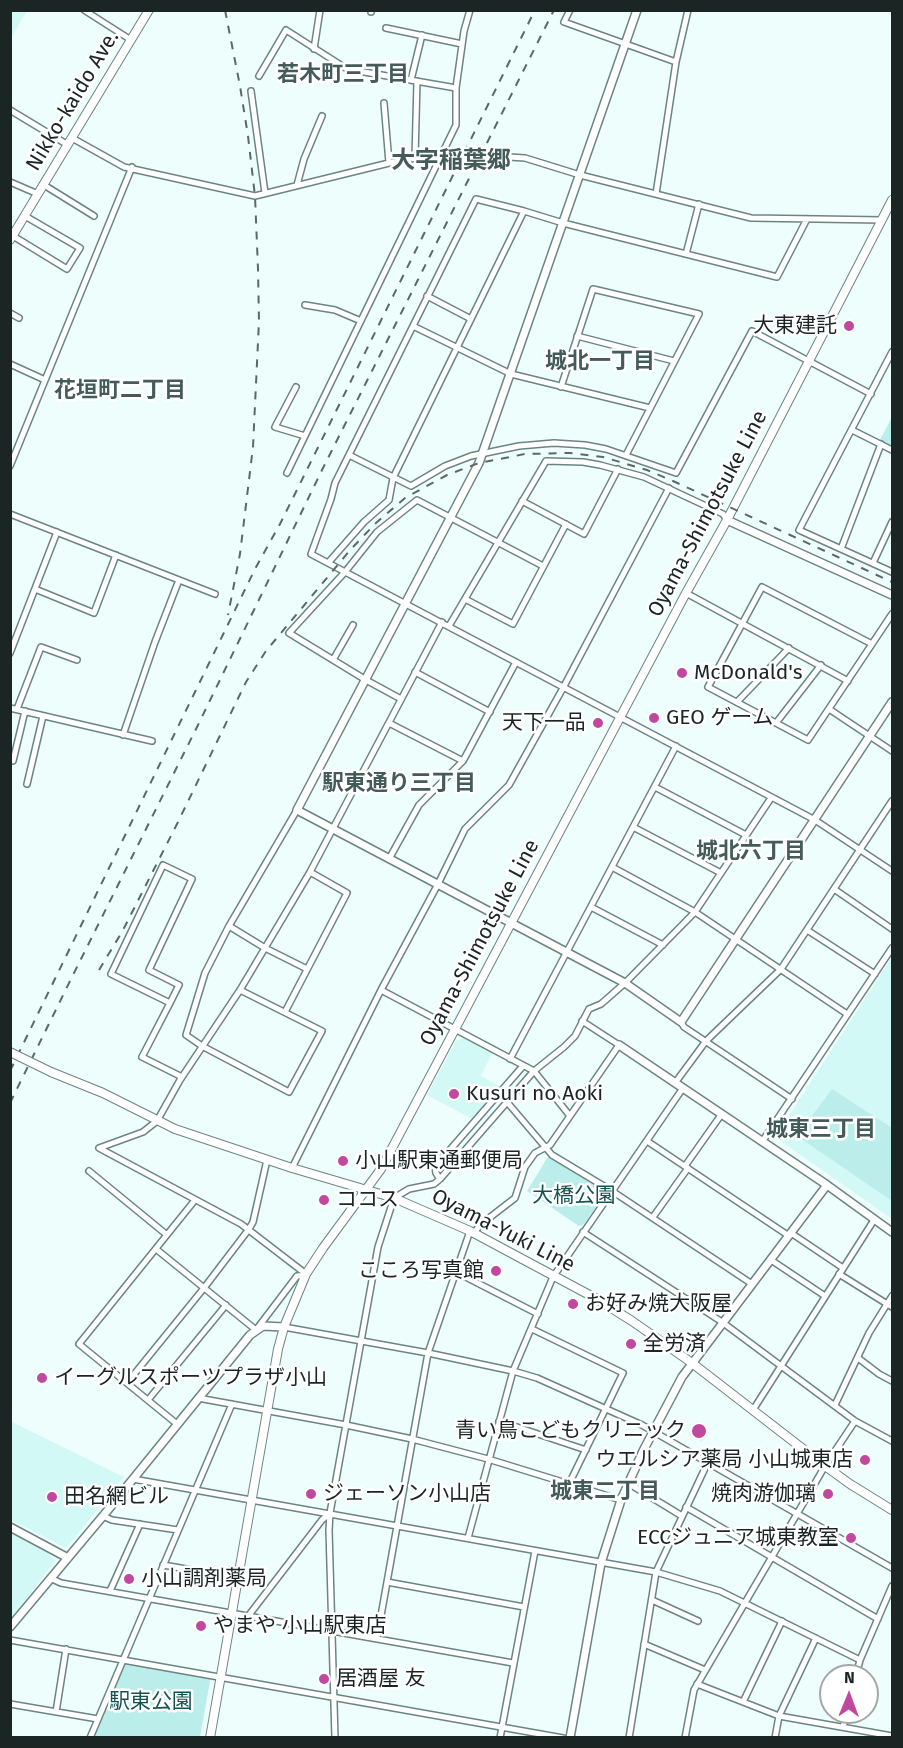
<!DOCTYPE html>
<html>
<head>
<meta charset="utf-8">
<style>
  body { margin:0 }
  #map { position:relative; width:903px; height:1748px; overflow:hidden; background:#edfefc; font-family:"Fira Sans",sans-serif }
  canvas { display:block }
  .frame { position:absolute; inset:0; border:12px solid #1a2524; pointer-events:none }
  .north { position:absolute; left:819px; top:1664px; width:60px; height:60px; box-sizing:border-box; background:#fff; border:2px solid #a3a8a7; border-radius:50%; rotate:1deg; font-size:16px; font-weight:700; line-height:24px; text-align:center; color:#1a2524 }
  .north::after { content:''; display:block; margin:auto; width:21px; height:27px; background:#c0499f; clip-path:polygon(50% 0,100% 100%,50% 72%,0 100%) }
</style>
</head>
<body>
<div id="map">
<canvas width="903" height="1748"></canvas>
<div class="frame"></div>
<div class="north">N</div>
</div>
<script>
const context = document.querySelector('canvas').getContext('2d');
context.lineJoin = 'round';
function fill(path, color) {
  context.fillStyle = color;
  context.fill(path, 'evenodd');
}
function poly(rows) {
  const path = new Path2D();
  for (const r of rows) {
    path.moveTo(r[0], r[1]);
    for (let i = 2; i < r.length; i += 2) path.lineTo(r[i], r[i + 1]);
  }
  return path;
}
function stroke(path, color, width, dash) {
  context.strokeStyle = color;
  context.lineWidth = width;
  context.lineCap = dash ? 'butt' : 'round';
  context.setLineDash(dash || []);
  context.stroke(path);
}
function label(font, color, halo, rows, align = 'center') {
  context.font = font + ' "Fira Sans","Noto Sans JP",sans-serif';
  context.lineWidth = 5;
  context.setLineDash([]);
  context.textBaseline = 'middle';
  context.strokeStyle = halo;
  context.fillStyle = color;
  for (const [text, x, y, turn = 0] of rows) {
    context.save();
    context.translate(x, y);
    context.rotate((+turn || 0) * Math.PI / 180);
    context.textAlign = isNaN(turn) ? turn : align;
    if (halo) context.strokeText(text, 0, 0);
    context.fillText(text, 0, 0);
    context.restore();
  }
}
fill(poly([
  [11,10,27,11,11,38,10,38],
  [892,957,892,1219,775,1137],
  [463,1038,492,1053,481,1076,501,1087,474,1120,427,1095,456,1041],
  [10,1421,124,1477,66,1548,11,1520],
  [696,1421,709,1428,702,1442,689,1435],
  [11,1533,45,1550,55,1561,11,1618]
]), '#d3f9f6');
fill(poly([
  [892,417,892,446,880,440],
  [832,1089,892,1128,892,1201,797,1136],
  [549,1155,605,1188,606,1193,584,1224,579,1226,527,1191],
  [126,1662,211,1676,200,1737,94,1738]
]), '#bbeeea');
const minor = poly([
  [84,10,131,40],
  [371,10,371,12],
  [570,10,564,22,676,62],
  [386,28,462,44],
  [314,49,320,10],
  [259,76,286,30,347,69,456,88],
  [411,80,422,35],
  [251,91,265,193],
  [384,103,389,163],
  [10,110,68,145],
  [72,138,124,167,255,196,389,163,443,153,525,158,580,175,751,218,882,220],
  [415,158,417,81],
  [10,182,38,194],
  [44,185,94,216],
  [297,185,304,159,322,116],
  [656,194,676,62,688,10],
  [807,219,777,277,563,223,524,211,476,199,335,483,331,499,311,554,815,820,892,871],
  [13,236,67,269,80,248,25,216],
  [686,254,699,204],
  [427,296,471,319],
  [305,305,335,310,361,321],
  [10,313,19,318],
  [413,326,511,374,650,408],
  [577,336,674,361],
  [892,352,799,530,892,572],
  [10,364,45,380],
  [296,387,275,427,305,436],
  [561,387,593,289,699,314,626,455],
  [852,430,892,450],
  [349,455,411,486,445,466,471,456,519,446,554,443,585,445,606,449,676,473,752,331,871,394],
  [10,466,132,167],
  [287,473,456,125,456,88,464,31,470,10],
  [522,501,584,534,618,469],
  [10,514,215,594],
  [841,549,881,444],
  [328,563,364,522,389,500,393,478,524,211],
  [873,563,892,522],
  [35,589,94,613,116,555],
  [686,593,848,681],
  [465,599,513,624,566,524],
  [449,626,546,461,583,462,600,465,644,477,723,514,727,520],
  [872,644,762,587,708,687,808,740,892,614],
  [10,653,57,532],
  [333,660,353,625],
  [415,672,490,712],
  [401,699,366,680,289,633,345,572,377,532,417,500,543,566],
  [737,702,789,648],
  [10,708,152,741],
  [17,709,41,647,77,660],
  [829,709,892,751],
  [389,723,463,761],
  [776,723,821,665],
  [123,735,155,642,179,580],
  [10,760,13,761,25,711],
  [27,784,43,716],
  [655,787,746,835],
  [633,827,721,873],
  [389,859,419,805,463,761,516,662],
  [612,867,695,912,847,1014],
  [834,889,892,929],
  [591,907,663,945],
  [229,926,265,948,307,969],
  [807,930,875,974],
  [240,990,322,1031,289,1092,202,1046,186,1035,205,973,229,926,297,810],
  [381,990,534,1071,570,1116],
  [170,1003,111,974,163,865,192,879,149,970,179,985,170,1003,142,1057,182,1077],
  [285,1012,347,893,310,872],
  [681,1022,684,1027,792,1099],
  [510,1059,676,746],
  [675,1083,706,1041,781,969,892,801],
  [507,1102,552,1155,612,1191,752,1284],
  [647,1141,789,1236],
  [762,1142,892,948],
  [685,1166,721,1115],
  [292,1168,381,990,438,884,465,829,509,785,563,688,669,488],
  [89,1171,167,1235],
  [440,1179,436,1173,435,1167,523,1066],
  [653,1217,688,1168],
  [583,1232,722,1322,855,1421,892,1441],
  [474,1233,480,1225,515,1198,525,1167,535,1153,550,1145,619,1045,582,1021],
  [791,1233,843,1268],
  [156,1249,256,1330,297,1276,306,1275],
  [771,1260,825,1296],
  [456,1272,538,1314],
  [306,1274,241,1224,99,1148,143,1132,157,1121,180,1080,240,990,310,872,442,622],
  [839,1274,892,1307],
  [284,1327,428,1353,513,1371,537,1378,642,1425,892,1568],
  [532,1329,623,1373,569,1484],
  [858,1358,879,1374,892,1381],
  [127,1383,204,1288,249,1229,253,1222,267,1160],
  [198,1398,346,1425,412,1439,488,1459,621,1500],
  [148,1400,226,1305],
  [835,1405,869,1333,892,1296],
  [753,1410,874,1220],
  [499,1421,586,1450],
  [177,1424,79,1344,195,1200],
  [133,1479,656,1572,720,1591,860,1660],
  [628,1483,682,1516],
  [686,1507,878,1619],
  [103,1516,112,1520,178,1530],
  [468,1538,513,1371,553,1277,683,1088],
  [163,1565,238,1578],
  [50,1578,61,1583,513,1663],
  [387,1582,524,1607],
  [110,1591,140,1524],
  [652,1600,698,1621],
  [249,1615,322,1520,330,1513],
  [377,1638,428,1353,470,1231],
  [10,1640,563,1738],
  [644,1644,705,1670],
  [856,1676,860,1660,892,1586],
  [697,1684,779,1716,892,1736],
  [743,1702,782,1621],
  [10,1704,98,1719],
  [56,1712,66,1649],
  [843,1727,847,1712],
  [90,1738,232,1404],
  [335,1738,329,1530,330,1513,378,1247,394,1198,409,1189,434,1184,440,1179,534,1071,564,1047,575,1036,589,1009,601,1004,625,983,695,912,771,798],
  [500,1738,535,1551],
  [629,1738,656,1572,708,1462],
  [685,1738,694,1690,825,1466,855,1421],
  [775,1738,779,1716,816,1638]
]);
const tertiary = poly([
  [637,10,479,463,297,810,625,983,681,1022,892,702],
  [727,520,892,595],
  [619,1045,827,1185,892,1232],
  [10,1527,68,1558],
  [10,1627,103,1516,250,1335,263,1326,284,1327],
  [570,1738,601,1563,621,1500,643,1451,682,1377,827,1185]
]);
const secondary = poly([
  [10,240,149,10],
  [51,1072,103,1093,175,1129,292,1168,394,1198,470,1231,597,1299,632,1321,692,1363,825,1466,850,1484,892,1510],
  [210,1738,278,1349,284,1327,306,1274,323,1248,381,1169,686,593,727,520,892,200]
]);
stroke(minor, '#6b8583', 8);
stroke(tertiary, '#6b8583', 10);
stroke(secondary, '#6b8583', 10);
stroke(minor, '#fff', 5);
stroke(tertiary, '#fff', 7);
stroke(secondary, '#fff', 8);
stroke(poly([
  [225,10,240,86,248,136,255,196,258,269,259,321,253,447,240,554,228,615],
  [99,970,122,932,177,824,246,682,266,651,351,549,376,523,405,498,447,475,479,463,525,454,570,453,603,457,647,470,673,481,892,582],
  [10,1071,255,569,280,524,535,10],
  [10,1103,72,977,198,725,323,468,554,10]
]), '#5b6867', 2, [8, 8]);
const secondaryBridge = poly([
  [10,1052,51,1072]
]);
stroke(secondaryBridge, '#6b8583', 10, []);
stroke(secondaryBridge, '#fff', 8);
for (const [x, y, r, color] of [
  [849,326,6,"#c0499f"],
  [682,673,6,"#c0499f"],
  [654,718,6,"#c0499f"],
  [598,723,6,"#c0499f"],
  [454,1094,6,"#c0499f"],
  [343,1161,6,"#c0499f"],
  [324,1200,6,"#c0499f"],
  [496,1271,6,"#c0499f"],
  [573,1304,6,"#c0499f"],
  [631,1344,6,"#c0499f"],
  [42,1378,6,"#c0499f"],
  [699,1431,8,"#c0499f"],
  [865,1460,6,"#c0499f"],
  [311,1494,6,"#c0499f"],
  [828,1494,6,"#c0499f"],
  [52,1497,6,"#c0499f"],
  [851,1538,6,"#c0499f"],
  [129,1579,6,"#c0499f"],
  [201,1626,6,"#c0499f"],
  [324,1679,6,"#c0499f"]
]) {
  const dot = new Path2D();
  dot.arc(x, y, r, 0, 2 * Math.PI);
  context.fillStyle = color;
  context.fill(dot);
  stroke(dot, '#fff', 2);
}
label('21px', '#1a2524', '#fff', [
  ["Nikko-kaido Ave.",73,101,-59],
  ["Oyama-Shimotsuke Line",708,514,-62],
  ["Oyama-Shimotsuke Line",480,943,-62],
  ["Oyama-Yuki Line",503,1231,27]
]);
label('21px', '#1a2524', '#fff', [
  ["大東建託",837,326,"right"],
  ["McDonald's",694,673],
  ["GEO ゲーム",666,718],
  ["天下一品",586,723,"right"],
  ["Kusuri no Aoki",466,1094],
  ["小山駅東通郵便局",355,1161],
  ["ココス",336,1200],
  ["こころ写真館",484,1271,"right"],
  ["お好み焼大阪屋",585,1304],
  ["全労済",643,1344],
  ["イーグルスポーツプラザ小山",54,1378],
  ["青い鳥こどもクリニック",686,1431,"right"],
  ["ウエルシア薬局 小山城東店",853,1460,"right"],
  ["ジェーソン小山店",323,1494],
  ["焼肉游伽璃",816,1494,"right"],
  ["田名網ビル",64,1497],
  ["ECCジュニア城東教室",839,1538,"right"],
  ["小山調剤薬局",141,1579],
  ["やまや 小山駅東店",213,1626],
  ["居酒屋 友",336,1679]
], 'left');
label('21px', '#145350', '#fff', [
  ["大橋公園",574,1196],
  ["駅東公園",151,1702]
]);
label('bold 22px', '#435c5a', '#fff', [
  ["若木町三丁目",343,75],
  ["城北一丁目",600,362],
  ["花垣町二丁目",120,391],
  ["駅東通り三丁目",399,784],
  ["城北六丁目",751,852],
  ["城東三丁目",821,1130],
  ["城東二丁目",605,1492]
]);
label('bold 24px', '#435c5a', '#fff', [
  ["大字稲葉郷",451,161]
]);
</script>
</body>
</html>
